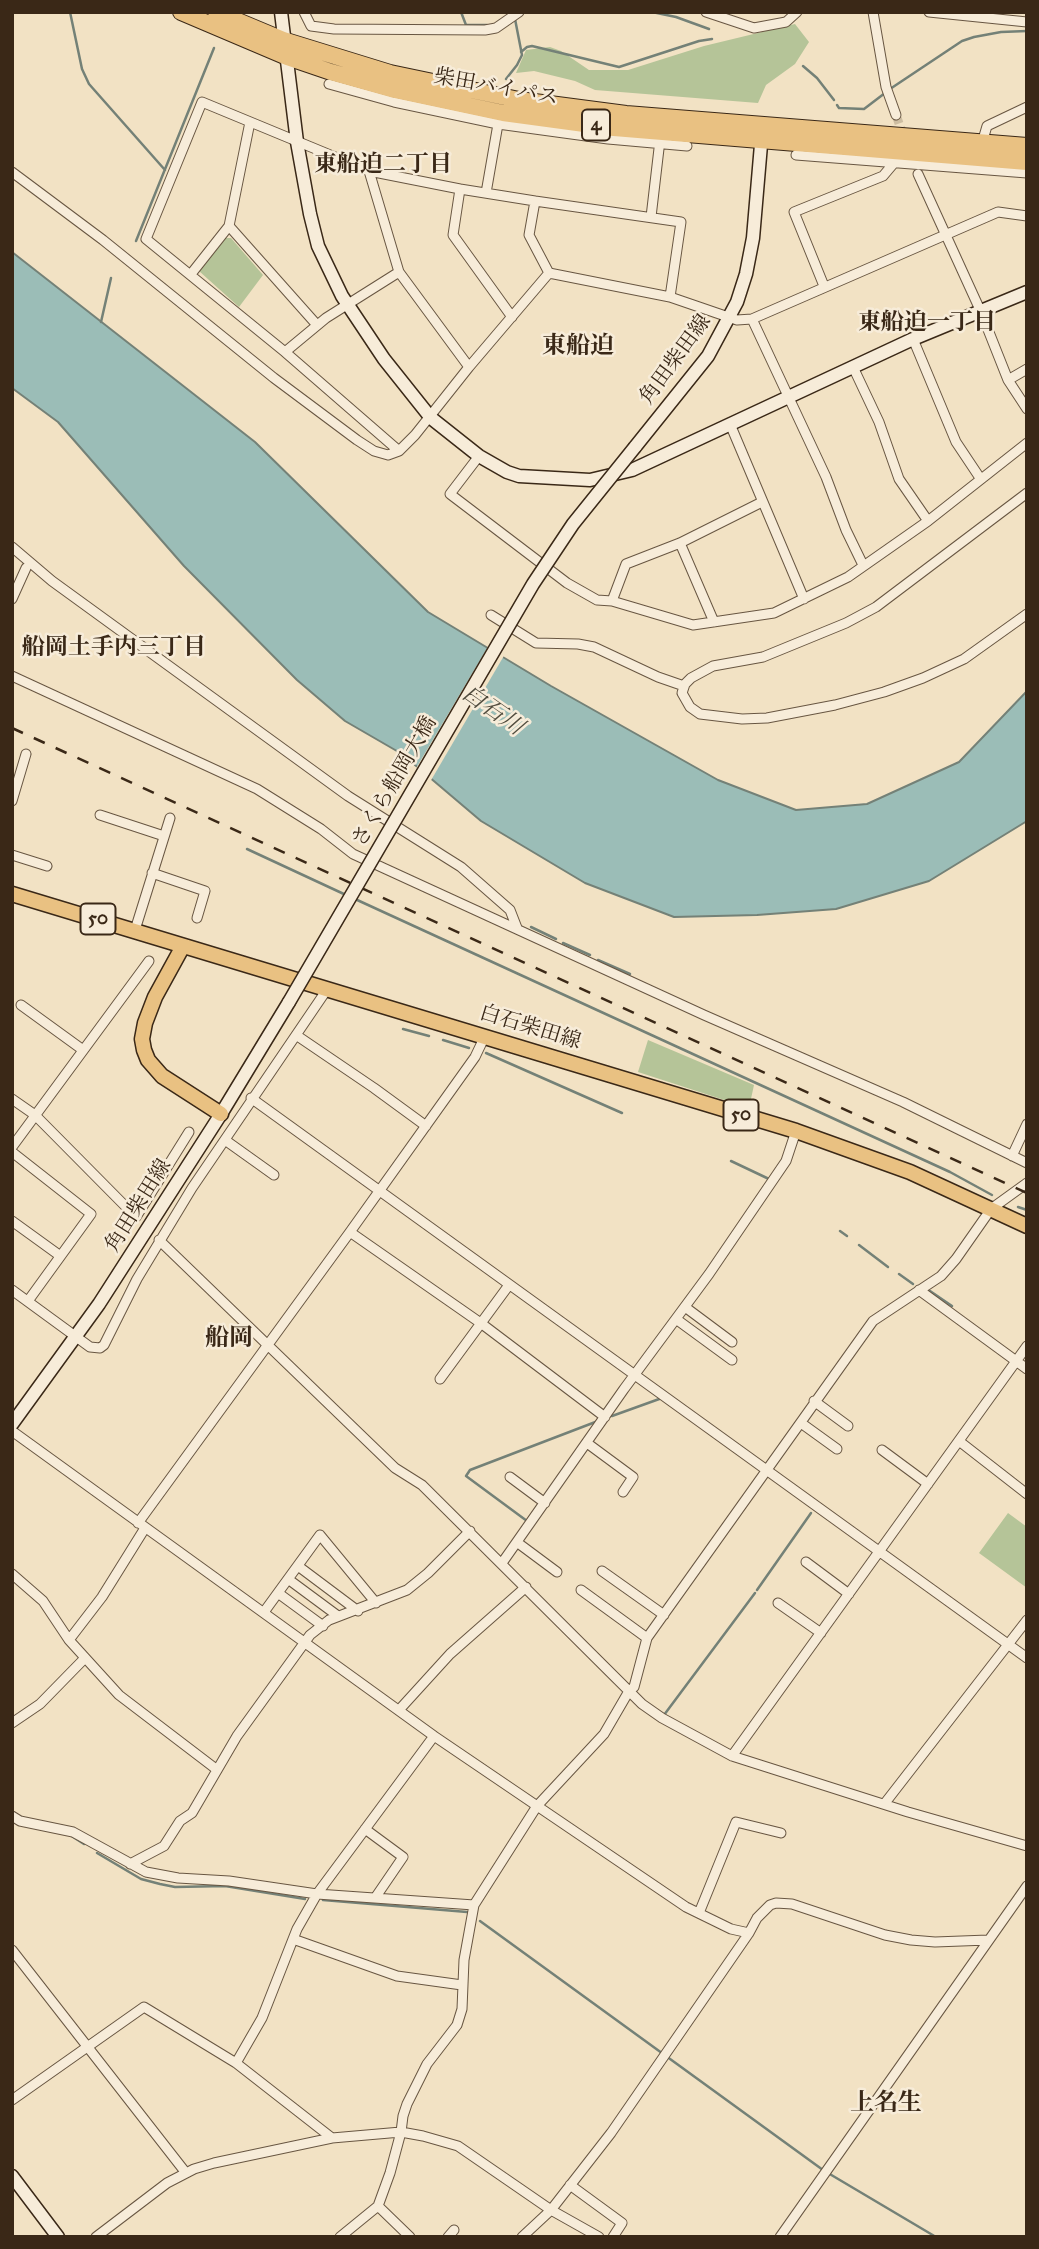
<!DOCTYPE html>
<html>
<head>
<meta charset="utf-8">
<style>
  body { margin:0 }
  #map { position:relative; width:1039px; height:2249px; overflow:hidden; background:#f2e2c4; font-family:"IM FELL Great Primer",serif }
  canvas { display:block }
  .frame { position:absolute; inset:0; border:14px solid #3a2817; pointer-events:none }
</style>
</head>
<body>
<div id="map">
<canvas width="1039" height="2249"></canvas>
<div class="frame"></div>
</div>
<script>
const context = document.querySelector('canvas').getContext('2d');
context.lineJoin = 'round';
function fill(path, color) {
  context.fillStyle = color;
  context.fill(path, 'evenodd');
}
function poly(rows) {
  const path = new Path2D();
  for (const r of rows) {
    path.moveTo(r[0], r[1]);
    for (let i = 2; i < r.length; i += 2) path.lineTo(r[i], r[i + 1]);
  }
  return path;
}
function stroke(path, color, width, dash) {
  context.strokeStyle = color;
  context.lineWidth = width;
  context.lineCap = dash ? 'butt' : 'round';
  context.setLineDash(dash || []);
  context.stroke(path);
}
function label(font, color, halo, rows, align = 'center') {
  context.font = font + ' "IM FELL Great Primer","Noto Serif JP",serif';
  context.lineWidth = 5;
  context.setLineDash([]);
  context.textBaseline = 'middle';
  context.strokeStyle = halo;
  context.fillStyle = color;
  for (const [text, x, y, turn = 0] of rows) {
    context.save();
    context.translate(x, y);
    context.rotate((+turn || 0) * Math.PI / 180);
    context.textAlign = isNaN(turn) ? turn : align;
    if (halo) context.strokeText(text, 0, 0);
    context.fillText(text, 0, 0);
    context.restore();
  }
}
fill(poly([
  [795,24,809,42,795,64,766,85,758,103,595,90,575,81,534,71,516,73,526,50,550,47,561,51,589,70,628,70,704,46],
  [225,238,231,238,263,275,239,307,199,271],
  [648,1040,754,1085,749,1108,638,1072],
  [1008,1513,1027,1527,1027,1588,979,1553]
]), '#b5c498');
const water = poly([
  [12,252,255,442,428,612,551,686,718,780,796,810,867,804,959,762,1027,691,1027,821,929,881,836,909,757,915,674,917,585,883,481,821,402,754,345,721,297,680,184,566,58,422,12,388,12,252]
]);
fill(water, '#9bbdb7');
stroke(water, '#748177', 2);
fill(poly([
  [489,645,505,654,430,782,415,770]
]), '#f2e2c4');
stroke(poly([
  [70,12,82,69,89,84,165,170],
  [461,12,466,25,487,25],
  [652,12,676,17,709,29],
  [521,52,527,47,532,46,619,67,699,41,712,39],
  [803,66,817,78,834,100],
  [506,79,517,65,522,55,515,19],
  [890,89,962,41,974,37,1001,32,1027,31],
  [837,105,839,108,864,109,885,93],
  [136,241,214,48],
  [101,322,111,278],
  [247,849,346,895],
  [355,899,950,1172,992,1195],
  [531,927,556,939],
  [563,943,590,955],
  [598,960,630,974],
  [403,1029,429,1036],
  [443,1040,469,1048],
  [486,1053,622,1113],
  [731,1161,769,1179],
  [1018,1207,1027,1210],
  [840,1231,847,1236],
  [859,1245,888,1267],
  [899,1274,913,1284],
  [930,1291,952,1306],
  [612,1416,662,1398],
  [527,1521,466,1476,470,1470,598,1421],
  [757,1590,811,1513],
  [664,1715,755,1593],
  [70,1835,84,1844],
  [97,1853,141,1879,160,1884,175,1887,225,1886,305,1899],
  [323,1900,467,1912],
  [480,1921,823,2170],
  [828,2173,936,2237]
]), '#748177', 2.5);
stroke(poly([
  [896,115,905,140]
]), '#cdbda1', 9, [9, 4.5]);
const street = poly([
  [304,12,311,26,334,29,485,30,496,28,519,12],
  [706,12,754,28,786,22,797,12],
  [873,12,886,87,896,115],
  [929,12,1027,22],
  [329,84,394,102,498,124,608,139,687,146],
  [982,143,987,126,1027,107],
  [796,155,1027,173],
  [369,171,460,189,453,235,512,317],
  [12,172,103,240,274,378,357,440,374,451,388,455,399,451,415,435,469,367,549,273,670,297,681,222,535,201],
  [918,174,981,312,1008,380,1027,409],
  [460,189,535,201,529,235,549,273],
  [486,193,498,124],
  [651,217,660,140],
  [229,226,317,325],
  [191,274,229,226,250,122],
  [824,286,794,212,883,176,894,163,894,159],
  [670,297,737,320,752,319,998,212,1027,216],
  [752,319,826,477,846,530,863,565],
  [913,339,956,442,980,478],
  [285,352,326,318,399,272],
  [853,367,879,422,899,479,928,521],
  [1008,380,1027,369],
  [730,424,804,599],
  [399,451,285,352,146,239,202,102,369,171,399,272,469,367],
  [479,456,450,494,567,583,597,600,612,601,693,625,774,613,848,577,928,521,1027,443],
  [1027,493,876,607,846,623,763,657,713,666,691,678,685,684,682,693,690,707,700,714,742,719,767,718,835,705,884,692,923,678,964,659,1027,614],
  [680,543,714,622],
  [12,547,52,581,348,796,461,867,510,910,517,928],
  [12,599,26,568],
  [612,601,626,564,680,543,762,502],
  [491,615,536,643,578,644,594,647,658,677,684,686],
  [12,676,257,789,321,829,353,854,704,1015,903,1102,1027,1163],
  [12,801,26,754],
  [100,815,164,836],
  [12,855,47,866],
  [152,873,205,891,197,918],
  [135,930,170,818],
  [21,1005,83,1050],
  [296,1035,374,1088,426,1126],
  [251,1098,1027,1658],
  [12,1099,35,1115,136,1217,189,1132],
  [225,1140,274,1175],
  [12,1147,149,961],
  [12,1152,91,1214,28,1301],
  [1012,1156,1027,1124],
  [12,1221,59,1255],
  [350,1232,482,1324,605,1417],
  [159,1240,395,1468,422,1485,642,1704,662,1718,732,1756,908,1812,1027,1846],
  [12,1290,90,1347,100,1348,104,1345,137,1279,192,1188,328,988],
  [919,1290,1027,1369],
  [685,1307,732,1342],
  [676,1319,732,1360],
  [440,1379,509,1285],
  [814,1401,848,1426],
  [801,1423,837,1449],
  [12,1431,434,1736,686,1907,731,1929,749,1933],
  [959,1441,1027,1494],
  [587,1443,633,1477,623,1492],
  [882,1450,928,1484],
  [510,1477,545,1503],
  [138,1523,350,1232,475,1057,485,1036],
  [518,1543,557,1572],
  [806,1562,849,1594],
  [502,1563,624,1389,709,1274,786,1161,796,1131],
  [298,1566,358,1611],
  [602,1571,664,1615],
  [12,1574,43,1601,69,1640,119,1695,216,1769],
  [288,1579,338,1616],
  [581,1590,647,1638],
  [278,1593,323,1626],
  [778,1603,821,1633],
  [264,1612,320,1535,376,1603],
  [69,1640,102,1597,145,1528],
  [399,1710,450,1654,526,1587],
  [12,1723,40,1704,85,1658],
  [732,1756,1027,1346],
  [885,1803,1027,1620],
  [12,1816,20,1821,73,1832,146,1872,178,1878,229,1881,317,1894,474,1905],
  [365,1829,403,1857,375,1898],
  [130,1864,164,1846,180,1821,192,1813,237,1736,310,1635,329,1620,407,1590,428,1573,470,1531],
  [699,1913,736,1822,781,1833],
  [293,1939,397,1976,462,1985],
  [12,1950,186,2173],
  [236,2063,262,2018,297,1929,317,1894,434,1736],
  [12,2100,144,2007,236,2063,332,2138],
  [570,2185,622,2223,613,2237],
  [378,2206,410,2237],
  [96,2237,167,2183,194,2169,214,2163,332,2138,401,2132,423,2136,458,2146,551,2210,599,2237],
  [340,2237,378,2206,390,2173,401,2132,403,2116,407,2104,427,2064,457,2025,462,2009,464,1960,474,1905,537,1806,604,1734,629,1691,634,1687,647,1638,873,1321,941,1276,956,1259,991,1209,1027,1183],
  [448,2237,454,2230],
  [522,2237,551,2210,611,2133,749,1933,757,1918,770,1905,776,1903,792,1904,885,1935,911,1940,935,1942,988,1940],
  [780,2237,1027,1886]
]);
const secondary = poly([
  [281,12,297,142,310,214,318,246,342,296,384,359,431,418,479,456,507,472,519,476,590,480,632,470,913,339,1027,292],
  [635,447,708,356,737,302,746,274,753,238,762,133],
  [12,1424,99,1304,221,1114,289,1002],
  [12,2176,58,2237]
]);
const primary = poly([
  [12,894,796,1131,910,1172,1027,1226],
  [183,946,155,997,145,1023,142,1039,144,1050,148,1060,162,1076,221,1114]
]);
const highway = poly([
  [181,12,287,57,331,72,395,90,503,113,614,128,1027,162],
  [216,12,283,40,390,73,519,100,626,114,1027,146]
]);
stroke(street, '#685642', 11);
stroke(secondary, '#3a2817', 15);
stroke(primary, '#3a2817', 17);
stroke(highway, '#3a2817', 18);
stroke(street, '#f7ecd9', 9);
stroke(secondary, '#f7ecd9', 12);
stroke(primary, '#e9c182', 14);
stroke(highway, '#e9c182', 16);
stroke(poly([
  [12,728,1027,1193]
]), '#3a2817', 2.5, [12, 12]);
const secondaryBridge = poly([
  [289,1002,533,584,573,524,635,447]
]);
stroke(secondaryBridge, '#3a2817', 15, []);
stroke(secondaryBridge, '#f7ecd9', 12);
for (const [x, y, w] of [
  [596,125,28],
  [98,919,35],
  [741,1115,35]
]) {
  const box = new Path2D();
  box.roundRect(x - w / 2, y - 15.5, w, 31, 5);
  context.fillStyle = '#f7ecd9';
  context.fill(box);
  stroke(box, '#3a2817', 2);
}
label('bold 19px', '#3a2817', null, [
  ["4",596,125],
  ["50",98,919],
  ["50",741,1115]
]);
label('21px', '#3a2817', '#f7ecd9', [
  ["柴田バイパス",496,88,10],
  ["角田柴田線",676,360,-54],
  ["さくら船岡大橋",395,782,-60],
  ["白石柴田線",530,1028,17],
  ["角田柴田線",139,1206,-58]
]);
label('bold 23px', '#3a2817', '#f7ecd9', [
  ["東船迫二丁目",383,165],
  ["東船迫一丁目",927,323],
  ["船岡土手内三丁目",114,648]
]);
label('italic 23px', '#524d3f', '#f7ecd9', [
  ["白石川",492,711,35]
]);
label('bold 24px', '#3a2817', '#f7ecd9', [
  ["東船迫",578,347],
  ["船岡",229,1339],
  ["上名生",886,2104]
]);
</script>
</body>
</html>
